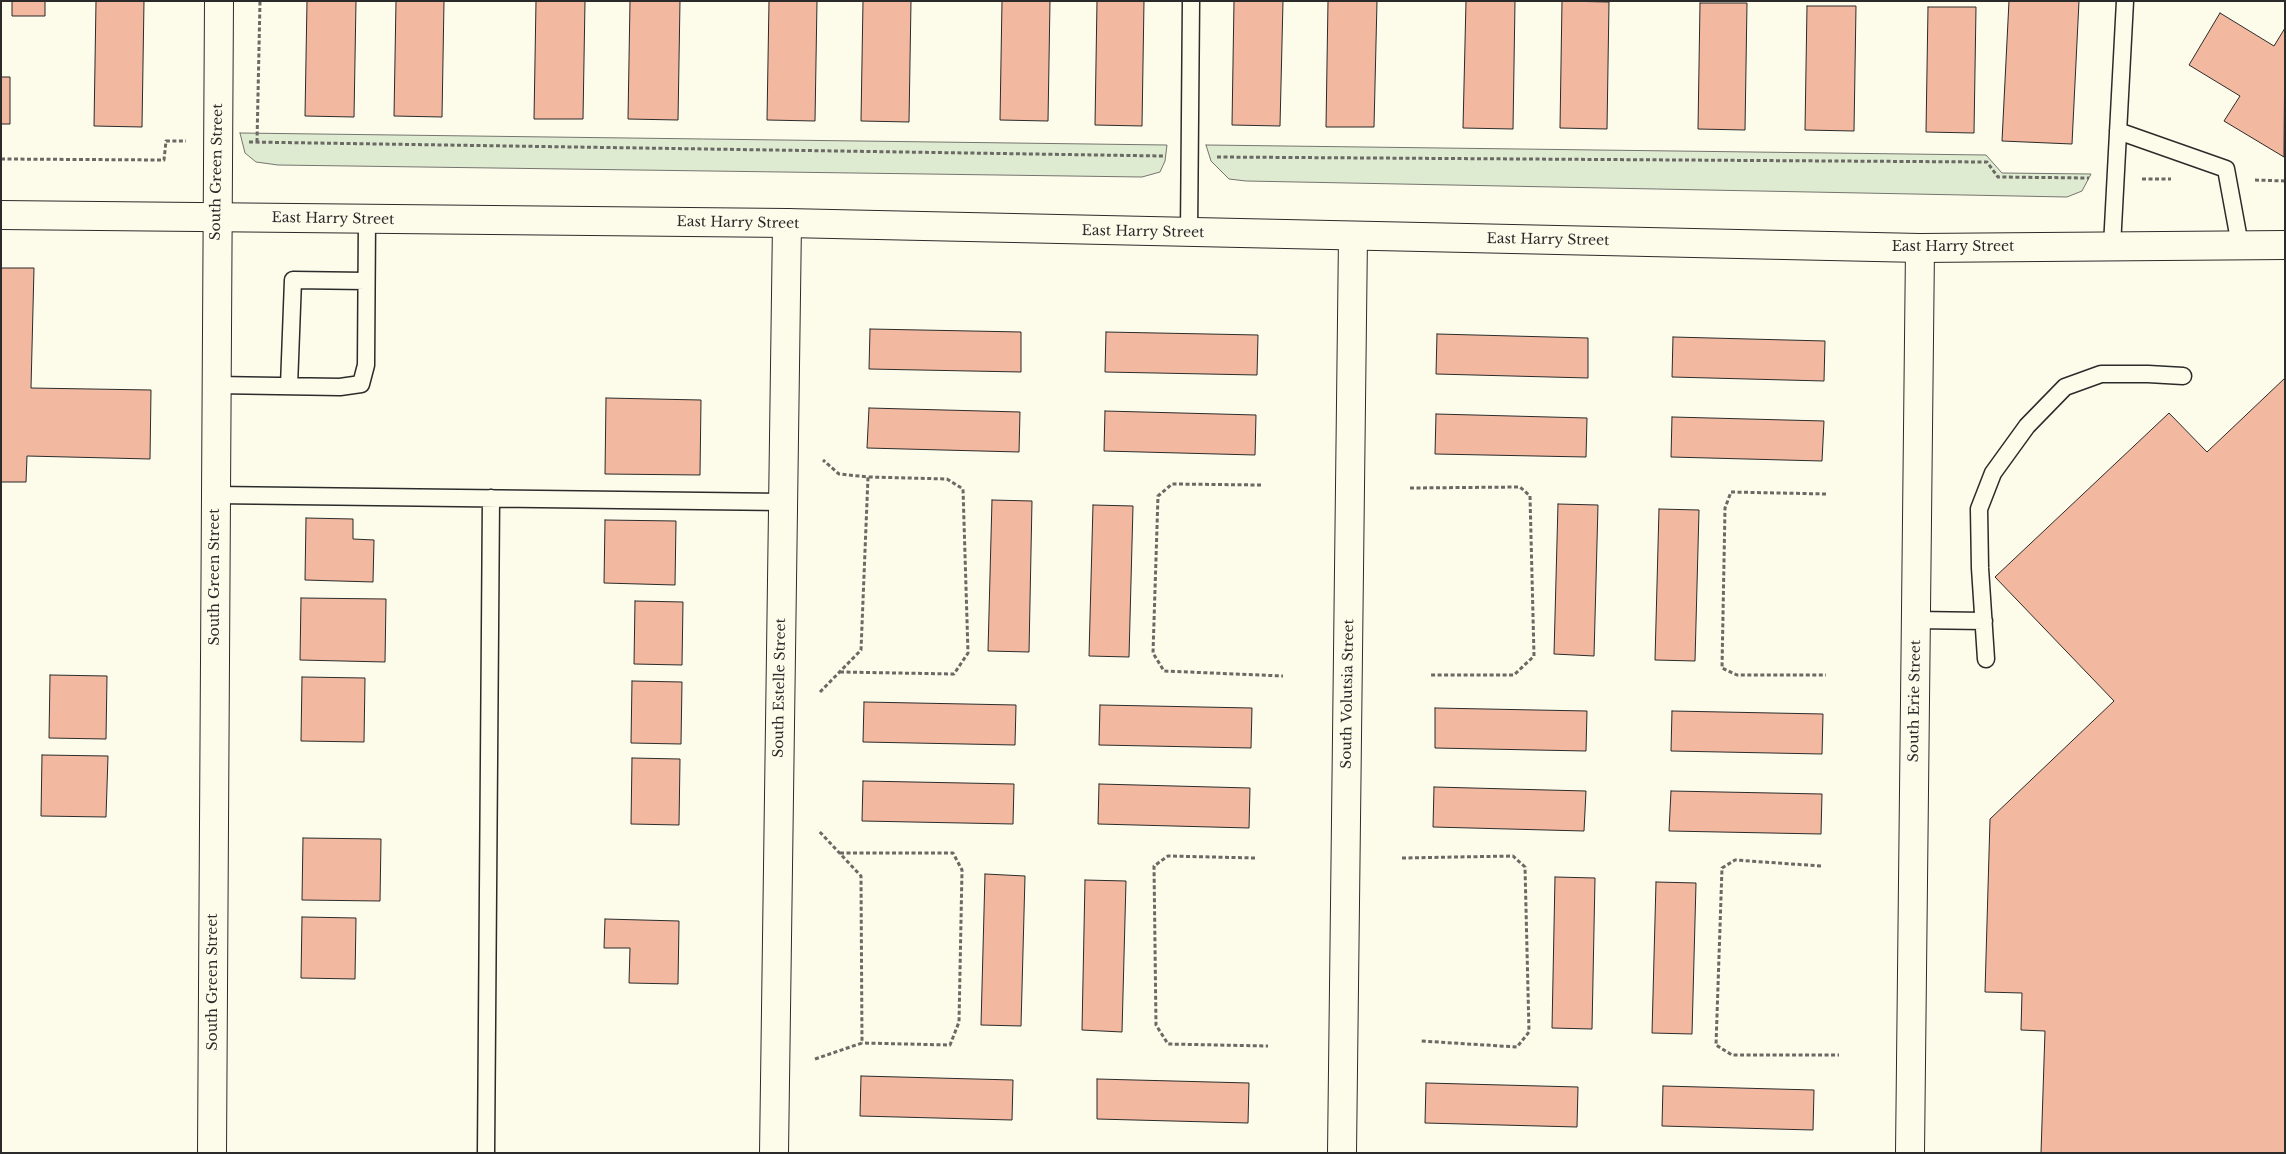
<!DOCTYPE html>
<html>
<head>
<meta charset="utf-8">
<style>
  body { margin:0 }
  #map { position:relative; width:2286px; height:1154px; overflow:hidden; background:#fdfbea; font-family:"Libre Baskerville",serif }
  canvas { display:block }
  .frame { position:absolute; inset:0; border:2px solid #2b2b2b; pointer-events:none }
</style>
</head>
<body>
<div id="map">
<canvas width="2286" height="1154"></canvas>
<div class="frame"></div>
</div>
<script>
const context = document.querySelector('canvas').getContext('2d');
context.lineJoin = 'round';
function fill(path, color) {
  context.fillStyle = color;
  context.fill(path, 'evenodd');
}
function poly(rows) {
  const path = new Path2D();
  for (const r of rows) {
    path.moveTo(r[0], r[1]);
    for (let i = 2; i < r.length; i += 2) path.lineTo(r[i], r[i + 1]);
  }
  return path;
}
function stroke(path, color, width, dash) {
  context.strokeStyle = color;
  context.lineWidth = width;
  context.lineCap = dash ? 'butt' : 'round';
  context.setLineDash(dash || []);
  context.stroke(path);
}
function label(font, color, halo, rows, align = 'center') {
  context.font = font + ' "Libre Baskerville",serif';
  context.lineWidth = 4;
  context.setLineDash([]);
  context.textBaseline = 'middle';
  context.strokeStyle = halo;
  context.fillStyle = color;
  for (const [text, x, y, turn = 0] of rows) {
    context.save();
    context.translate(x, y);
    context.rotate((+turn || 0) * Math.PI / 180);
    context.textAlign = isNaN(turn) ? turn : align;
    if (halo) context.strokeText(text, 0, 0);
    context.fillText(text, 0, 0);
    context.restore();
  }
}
const green = poly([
  [240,133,1167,145,1165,161,1160,172,1142,177,278,165,256,162,245,153,240,133],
  [1206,145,1986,155,2002,173,2091,174,2082,191,2067,197,1246,181,1229,179,1211,161,1206,145]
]);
fill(green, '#deebd1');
stroke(green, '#74746e', 1);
const building = poly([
  [12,1,45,1,45,16,12,16,12,1],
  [96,1,144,1,142,127,94,126,96,1],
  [307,1,356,1,354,117,305,116,307,1],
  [396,1,444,1,442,117,394,116,396,1],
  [536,1,585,1,583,119,534,119,536,1],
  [630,1,680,1,678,120,628,119,630,1],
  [769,1,817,1,815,121,767,120,769,1],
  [863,1,911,1,909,122,861,121,863,1],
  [1002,1,1050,1,1048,121,1000,120,1002,1],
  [1097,1,1144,1,1142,126,1095,125,1097,1],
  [1234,1,1283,1,1280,126,1232,125,1234,1],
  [1328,1,1377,1,1374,127,1326,127,1328,1],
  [1466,1,1515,1,1513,129,1463,128,1466,1],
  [1562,1,1609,2,1607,129,1560,128,1562,1],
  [2009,1,2079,1,2072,144,2002,141,2009,1],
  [1700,3,1747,3,1745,130,1698,129,1700,3],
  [1807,6,1856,6,1854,131,1805,130,1807,6],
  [1928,7,1976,7,1974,133,1926,132,1928,7],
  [2220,13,2274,46,2285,28,2284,157,2224,121,2240,96,2189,65,2220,13],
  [1,77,10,77,10,124,1,124,1,77],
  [1,268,34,268,31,388,151,390,150,459,27,456,26,482,1,482,1,268],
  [870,329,1021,332,1021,372,869,369,870,329],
  [1106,332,1258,335,1257,375,1105,372,1106,332],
  [1437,334,1588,338,1588,378,1436,374,1437,334],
  [1673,337,1825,341,1824,381,1672,377,1673,337],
  [2285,378,2285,1153,2041,1153,2045,1031,2021,1030,2022,993,1985,992,1990,819,2114,701,1995,577,2169,413,2207,452,2285,378],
  [606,398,701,400,700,475,605,474,606,398],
  [869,408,1020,412,1019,452,867,448,869,408],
  [1105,411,1256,415,1255,455,1104,451,1105,411],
  [1436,414,1587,418,1586,457,1435,454,1436,414],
  [1672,417,1824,421,1822,461,1671,457,1672,417],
  [992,500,1032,501,1029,652,988,651,992,500],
  [1558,504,1598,505,1594,656,1554,654,1558,504],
  [1093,505,1133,506,1129,657,1089,656,1093,505],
  [1659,509,1699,510,1695,661,1655,660,1659,509],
  [306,518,353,519,353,539,374,540,373,582,305,580,306,518],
  [605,520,676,521,675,585,604,583,605,520],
  [301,598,386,599,385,662,300,660,301,598],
  [635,601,683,602,682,665,634,664,635,601],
  [50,675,107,676,106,739,49,738,50,675],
  [302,677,365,678,364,742,301,741,302,677],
  [632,681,682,682,681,744,631,743,632,681],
  [864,702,1016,705,1015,745,863,742,864,702],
  [1100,705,1252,708,1251,748,1099,745,1100,705],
  [1435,708,1587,711,1586,751,1435,748,1435,708],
  [1672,711,1823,714,1822,754,1671,751,1672,711],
  [42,755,108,756,106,817,41,816,42,755],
  [632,758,680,759,679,825,631,824,632,758],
  [863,781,1014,784,1013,824,862,821,863,781],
  [1099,784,1250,788,1249,828,1098,824,1099,784],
  [1434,787,1586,791,1584,831,1433,827,1434,787],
  [1671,791,1822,794,1821,834,1669,831,1671,791],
  [303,838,381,839,380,901,302,900,303,838],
  [985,874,1025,876,1021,1026,981,1025,985,874],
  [1555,877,1595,878,1592,1029,1552,1028,1555,877],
  [1085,880,1126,881,1122,1032,1082,1030,1085,880],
  [1656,882,1696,883,1692,1034,1652,1033,1656,882],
  [302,917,356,918,355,979,301,978,302,917],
  [605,919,679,921,678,984,629,983,630,948,604,948,605,919],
  [861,1076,1013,1080,1012,1120,860,1116,861,1076],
  [1097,1079,1249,1083,1248,1123,1097,1119,1097,1079],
  [1426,1083,1578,1087,1577,1127,1425,1123,1426,1083],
  [1663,1086,1814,1090,1813,1130,1662,1126,1663,1086]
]);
fill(building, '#f2b8a0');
stroke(building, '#2b2b2b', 1);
const service = poly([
  [2118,131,2226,169,2240,245],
  [1189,233,1191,1],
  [2112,246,2125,1],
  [216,385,340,387,361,384,366,365,367,219],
  [289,386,293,280,366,281],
  [215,495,783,502],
  [1916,620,1984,621],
  [1986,659,1980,568,1979,509,1993,473,2027,426,2065,387,2101,374,2148,374,2183,376],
  [486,1153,491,498]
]);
const minor = poly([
  [212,1153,219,1],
  [774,1153,787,223],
  [1342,1153,1353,236],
  [1910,1153,1920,248]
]);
const secondary = poly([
  [1,215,787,223,1920,248,2285,245]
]);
stroke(service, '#2b2b2b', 19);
stroke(minor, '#2b2b2b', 30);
stroke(secondary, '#2b2b2b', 30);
stroke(poly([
  [249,142,1163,156],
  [257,142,260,1],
  [1217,157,1987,162,1998,177,2089,178],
  [1,159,164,160,166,141,186,141],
  [2142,179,2171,179],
  [2255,180,2285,181],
  [1261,485,1172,484,1158,496,1153,653,1164,671,1283,676],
  [1410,488,1520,487,1530,496,1534,656,1514,675,1429,675],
  [1826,494,1731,492,1725,508,1722,668,1737,675,1826,675],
  [840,672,954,674,968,653,963,489,947,479,868,477],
  [820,692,861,650,868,477,839,474,823,460],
  [840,853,953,853,962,870,959,1022,950,1045,862,1043],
  [1255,858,1168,856,1154,866,1156,1025,1168,1044,1268,1046],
  [1402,858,1513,856,1525,867,1529,1032,1517,1047,1421,1041],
  [1821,866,1735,860,1722,868,1716,1045,1732,1055,1839,1055],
  [815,1059,862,1043,861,876,818,830]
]), '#6a6964', 3, [4, 2.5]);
stroke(service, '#fdfbea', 16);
stroke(minor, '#fdfbea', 28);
stroke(secondary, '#fdfbea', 28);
label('14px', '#2b2b2b', '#fdfbea', [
  ["South Green Street",217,172,-89],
  ["East Harry Street",333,219,1],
  ["East Harry Street",738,223,1],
  ["East Harry Street",1143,232,1],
  ["East Harry Street",1548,240,1],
  ["East Harry Street",1953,247],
  ["South Green Street",215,577,-90],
  ["South Estelle Street",780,688,-89],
  ["South Volutsia Street",1348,694,-89],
  ["South Erie Street",1915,701,-89],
  ["South Green Street",213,982,-90]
]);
</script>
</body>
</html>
